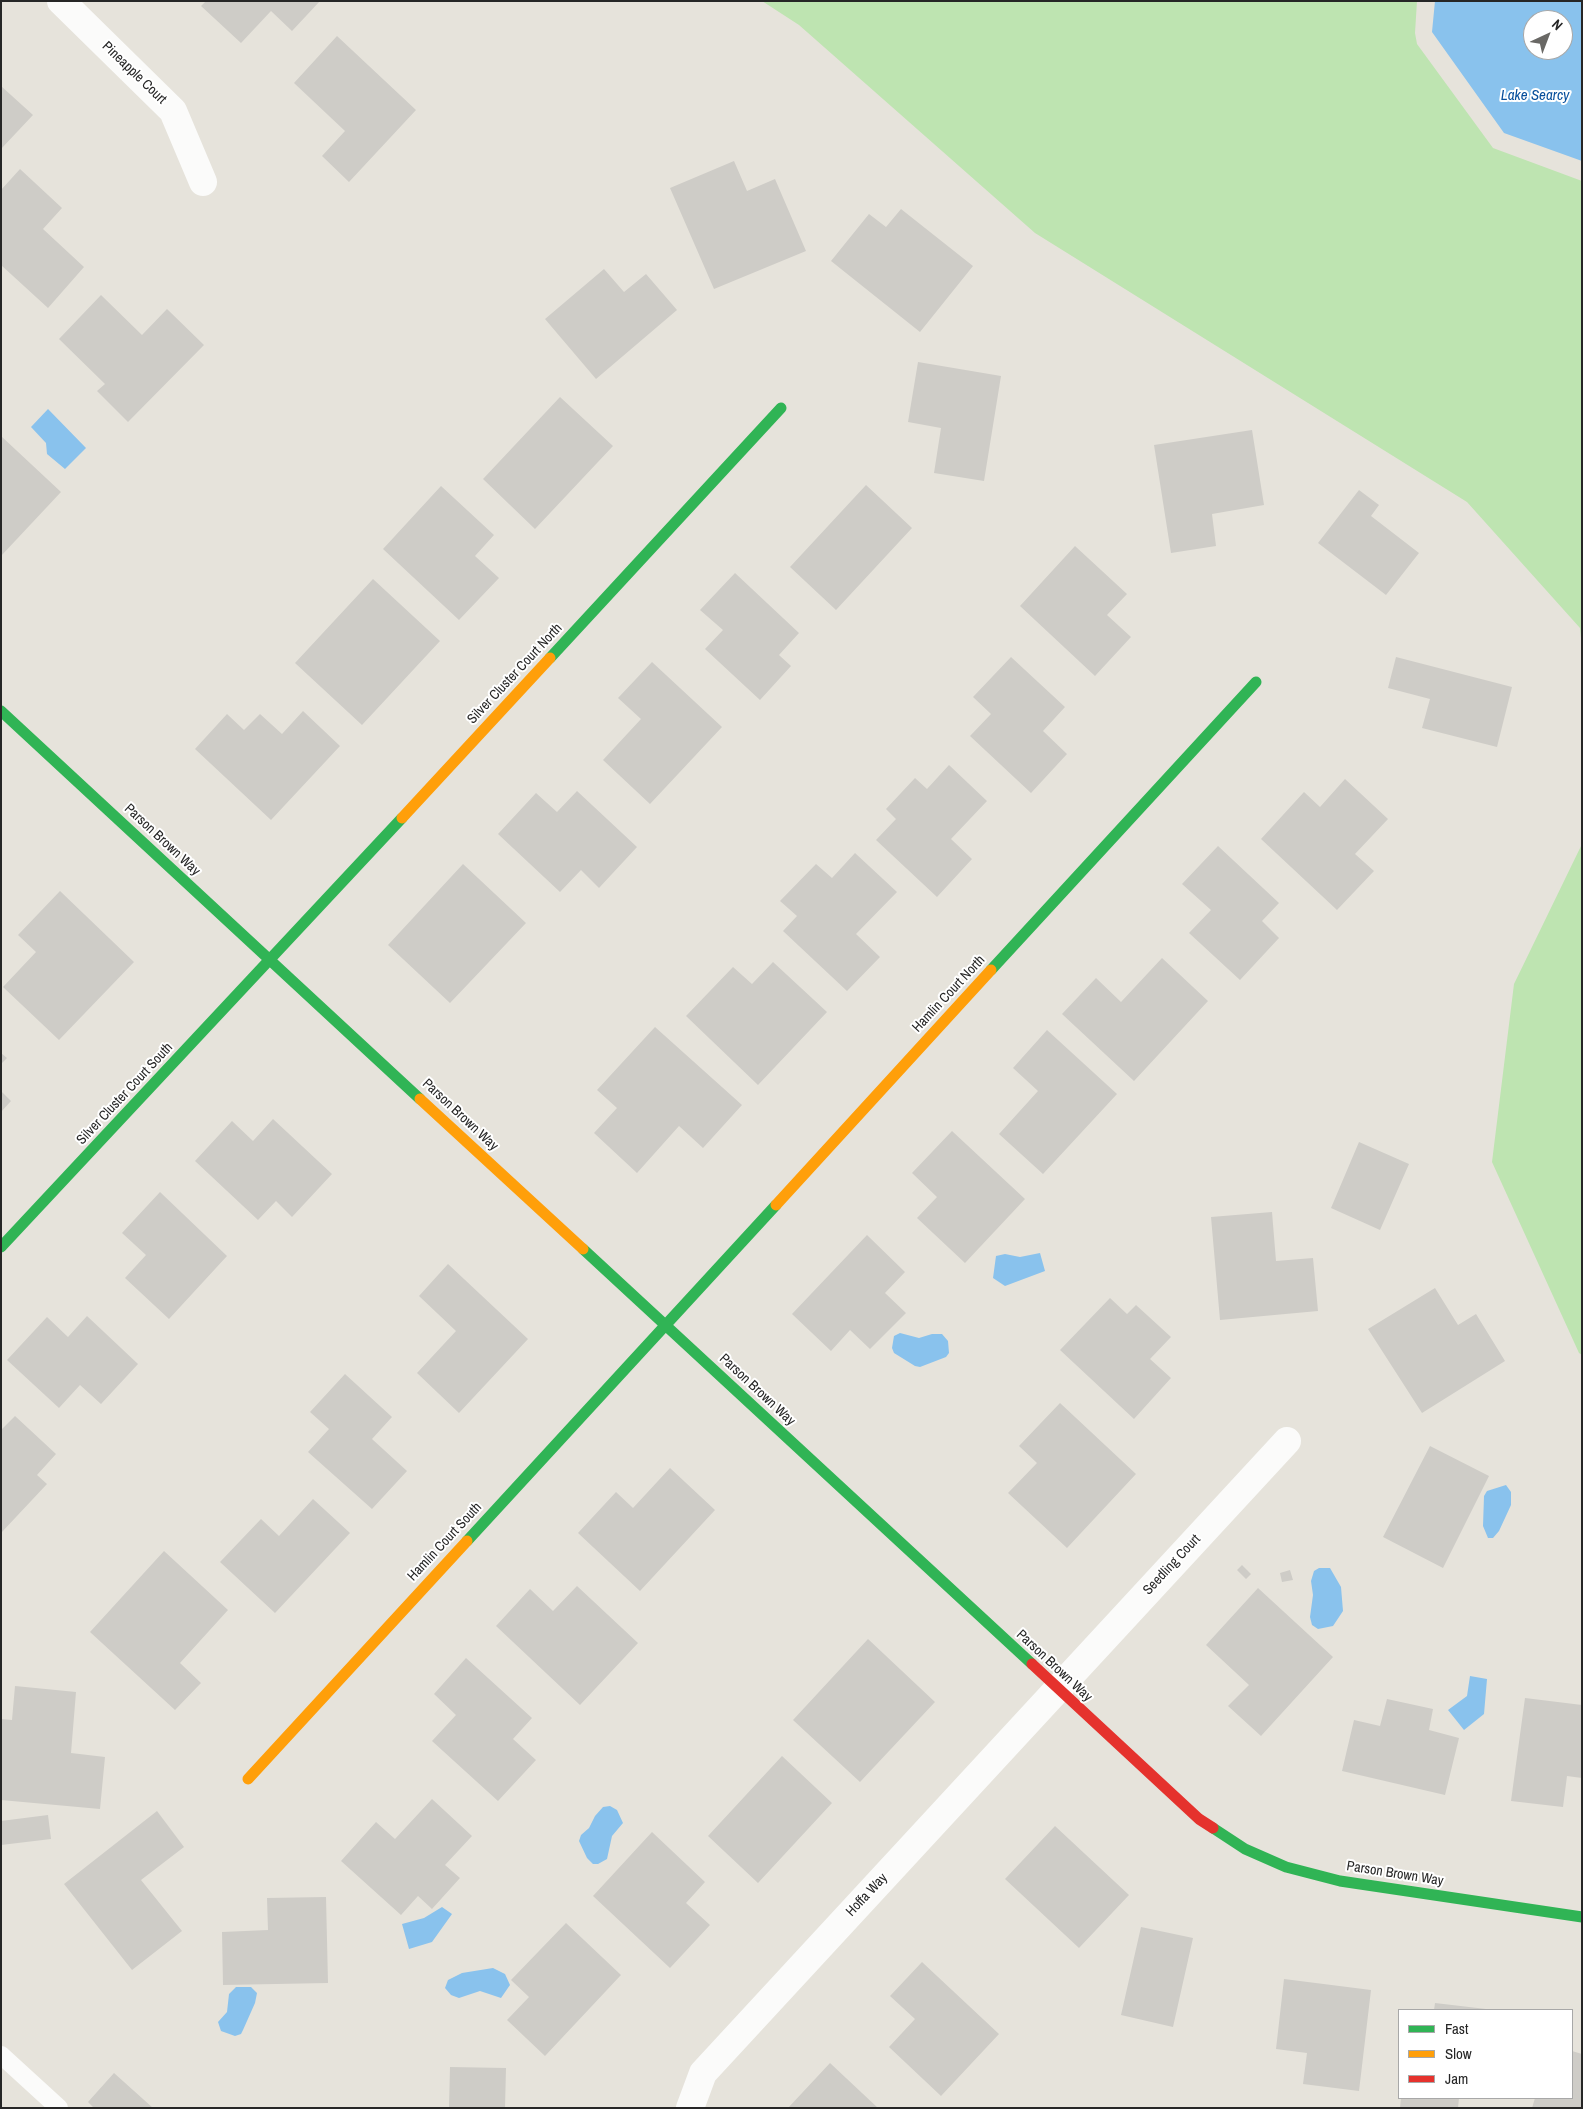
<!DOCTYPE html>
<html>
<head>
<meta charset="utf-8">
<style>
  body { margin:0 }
  #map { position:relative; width:1583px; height:2109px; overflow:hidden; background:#e6e3db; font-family:"Archivo Narrow",sans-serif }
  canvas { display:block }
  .frame { position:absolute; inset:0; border:2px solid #262626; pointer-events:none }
  .legend { position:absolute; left:1398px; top:2009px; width:175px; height:90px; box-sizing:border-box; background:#fff; border:1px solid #a8a8a8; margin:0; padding:6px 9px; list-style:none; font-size:15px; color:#262626 }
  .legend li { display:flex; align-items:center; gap:10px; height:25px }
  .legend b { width:25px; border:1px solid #a8a8a8 }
  .north { position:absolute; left:1523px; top:10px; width:50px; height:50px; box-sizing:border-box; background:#fff; border:1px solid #a8a8a8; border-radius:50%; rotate:43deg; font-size:14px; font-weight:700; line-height:20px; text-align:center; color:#262626 }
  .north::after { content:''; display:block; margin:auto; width:18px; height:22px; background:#696865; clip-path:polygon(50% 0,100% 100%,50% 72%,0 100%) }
</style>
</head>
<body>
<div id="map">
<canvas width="1583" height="2109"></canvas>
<div class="frame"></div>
<ul class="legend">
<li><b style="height:6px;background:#30b455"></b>Fast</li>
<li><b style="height:6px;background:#ff9f0a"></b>Slow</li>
<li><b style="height:6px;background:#e5322d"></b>Jam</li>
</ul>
<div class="north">N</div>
</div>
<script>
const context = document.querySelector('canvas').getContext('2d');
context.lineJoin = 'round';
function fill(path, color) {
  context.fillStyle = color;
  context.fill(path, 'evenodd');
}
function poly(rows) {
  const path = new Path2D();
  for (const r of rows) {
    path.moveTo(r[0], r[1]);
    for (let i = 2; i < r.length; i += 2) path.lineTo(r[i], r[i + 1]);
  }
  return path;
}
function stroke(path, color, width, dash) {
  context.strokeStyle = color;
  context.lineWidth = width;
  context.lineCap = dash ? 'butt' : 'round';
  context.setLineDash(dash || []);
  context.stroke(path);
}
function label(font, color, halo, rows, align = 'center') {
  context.font = font + ' "Archivo Narrow",sans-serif';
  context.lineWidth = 4;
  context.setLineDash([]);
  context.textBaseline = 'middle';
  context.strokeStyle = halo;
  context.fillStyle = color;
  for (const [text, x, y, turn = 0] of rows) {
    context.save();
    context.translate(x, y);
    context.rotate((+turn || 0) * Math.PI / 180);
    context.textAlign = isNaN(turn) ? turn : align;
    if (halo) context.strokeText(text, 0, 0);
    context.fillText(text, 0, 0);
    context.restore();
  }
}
fill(poly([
  [762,1,1417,1,1415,33,1417,44,1493,148,1582,181,1582,648,1580,628,1467,502,1035,233,799,25],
  [1582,844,1582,1355,1579,1353,1492,1162,1514,984]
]), '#bee4b1');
fill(poly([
  [1435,1,1582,1,1582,161,1504,133,1432,32],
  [1533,20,1563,20,1563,50,1533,50],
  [48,409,86,448,65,469,47,454,46,443,31,427],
  [1040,1253,1045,1271,1005,1286,993,1278,996,1256,1005,1254,1020,1257],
  [900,1333,919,1338,932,1334,942,1334,948,1341,949,1353,946,1357,920,1367,915,1366,894,1353,892,1348,894,1336],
  [1506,1485,1511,1492,1511,1505,1499,1531,1493,1538,1488,1538,1483,1526,1484,1496,1487,1491],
  [1319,1568,1330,1568,1341,1587,1343,1611,1333,1626,1318,1629,1312,1625,1310,1617,1313,1595,1311,1581,1314,1571],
  [1470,1676,1487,1679,1484,1714,1464,1730,1448,1710,1467,1696],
  [610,1806,617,1810,623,1823,612,1836,607,1859,598,1864,593,1864,587,1858,579,1841,581,1835,589,1828,595,1816,603,1807],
  [442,1907,452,1914,432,1942,409,1949,402,1924,424,1918],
  [493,1968,505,1974,510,1985,501,1998,480,1991,459,1998,451,1995,445,1988,448,1980,462,1973],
  [236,1987,251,1987,257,1993,255,2003,243,2030,241,2034,235,2036,221,2031,218,2022,227,2012,229,1994]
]), '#89c2ed');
fill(poly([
  [206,1,320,1,292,31,271,11,241,43,201,6],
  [337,36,416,110,349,182,322,156,345,131,294,83],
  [1,86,33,115,1,149],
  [734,161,747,191,775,179,806,251,714,289,670,188],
  [20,169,62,208,43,229,84,267,48,308,1,265,1,190],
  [901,209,973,266,920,332,831,261,869,214,886,227],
  [604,269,624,292,646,274,677,310,596,379,545,319],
  [101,295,142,335,167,309,204,345,128,422,97,391,105,384,59,339],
  [918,362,1001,376,984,481,934,473,941,428,908,422],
  [560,397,613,446,535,529,483,479],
  [1252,430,1264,505,1212,514,1216,546,1171,553,1154,445],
  [1,436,61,492,1,556],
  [866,485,912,528,836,610,790,567],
  [441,486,494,535,475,556,499,578,459,620,383,549],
  [1359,490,1379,505,1371,516,1419,553,1386,595,1318,543],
  [1075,546,1127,594,1107,615,1131,637,1095,676,1020,606],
  [735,573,799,633,779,655,791,666,760,700,705,649,723,630,700,610],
  [373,579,440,641,362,725,295,663],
  [1011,657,1065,707,1043,731,1067,754,1031,793,970,736,991,714,973,697],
  [1396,657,1512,687,1497,747,1422,728,1430,699,1388,688],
  [652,662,722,727,650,804,603,760,641,719,618,698],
  [303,711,340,746,271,820,195,749,227,714,244,730,260,714,282,734],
  [949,765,987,801,951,839,972,859,937,897,876,840,896,819,886,809,915,778,927,789],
  [1345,779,1388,819,1355,854,1374,871,1337,910,1261,839,1304,792,1320,807],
  [577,791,637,847,599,888,581,870,560,892,498,834,536,793,557,812],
  [1218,846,1279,903,1262,921,1279,938,1240,980,1189,933,1211,910,1182,884],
  [855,853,897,892,856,934,880,957,847,991,783,931,797,916,780,901,816,864,832,878],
  [463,864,526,923,450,1003,388,945],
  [60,891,134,962,59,1040,3,987,36,952,18,935],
  [1162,958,1208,1001,1134,1081,1062,1014,1096,978,1121,1002],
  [773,962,827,1012,758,1085,686,1016,733,967,752,984],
  [655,1027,742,1105,703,1148,679,1126,637,1173,594,1133,617,1108,597,1090],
  [1047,1030,1117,1094,1043,1174,999,1134,1038,1091,1013,1068],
  [1,1053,7,1058,1,1064],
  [1,1091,11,1101,1,1112],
  [273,1119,332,1174,292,1217,276,1201,258,1220,195,1161,232,1121,253,1141],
  [952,1131,1025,1199,965,1263,917,1218,937,1197,912,1173],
  [1359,1142,1409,1164,1380,1230,1331,1208],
  [160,1192,227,1256,169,1319,125,1278,146,1255,122,1233],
  [1272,1212,1276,1261,1313,1258,1318,1311,1220,1320,1211,1217],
  [867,1235,905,1272,885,1293,906,1313,870,1349,850,1330,831,1351,792,1314],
  [448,1264,528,1339,459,1413,417,1373,456,1331,419,1296],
  [1435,1288,1458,1325,1476,1314,1505,1361,1422,1413,1368,1329],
  [1110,1298,1127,1314,1136,1305,1171,1337,1150,1359,1171,1378,1134,1419,1060,1350],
  [87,1316,138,1364,101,1404,80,1385,59,1408,7,1360,47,1317,68,1337],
  [345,1374,392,1417,372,1439,407,1471,372,1509,308,1452,329,1429,310,1412],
  [1060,1403,1136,1474,1067,1548,1008,1493,1037,1463,1019,1446],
  [15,1416,56,1454,37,1475,47,1484,1,1533,1,1430],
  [1430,1446,1489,1476,1443,1568,1383,1537],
  [670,1468,715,1510,640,1591,578,1533,616,1492,633,1508],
  [313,1499,350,1533,275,1613,220,1562,261,1519,279,1536],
  [164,1551,228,1610,180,1663,201,1683,175,1710,90,1632],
  [1242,1565,1251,1574,1246,1579,1237,1570],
  [1290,1570,1293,1580,1282,1582,1280,1573],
  [577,1586,638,1643,580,1705,496,1626,530,1589,553,1611],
  [1258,1588,1333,1657,1261,1736,1228,1706,1249,1685,1206,1645],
  [868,1639,935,1702,860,1782,793,1720],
  [466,1658,532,1718,513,1739,536,1760,498,1801,432,1741,456,1715,434,1694],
  [15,1686,76,1692,71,1753,105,1757,100,1809,1,1800,1,1719,12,1720],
  [1525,1698,1582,1705,1582,1778,1567,1776,1563,1807,1511,1801],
  [1387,1699,1433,1709,1429,1730,1459,1738,1445,1795,1342,1771,1354,1720,1380,1726],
  [782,1756,832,1803,758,1883,708,1836],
  [432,1799,472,1836,445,1865,460,1878,432,1909,418,1896,401,1915,341,1861,376,1822,395,1839],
  [157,1811,184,1847,141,1880,182,1931,132,1970,64,1884],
  [48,1815,51,1839,1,1845,1,1821],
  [1055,1826,1129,1895,1079,1948,1005,1879],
  [652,1832,705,1882,686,1903,710,1925,670,1968,593,1896],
  [326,1897,328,1983,223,1985,222,1932,268,1930,267,1898],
  [566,1923,621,1975,545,2056,507,2020,529,1997,511,1980],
  [1141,1927,1193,1938,1173,2027,1121,2015],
  [922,1962,999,2034,941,2096,889,2047,915,2019,890,1996],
  [1284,1979,1371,1990,1359,2091,1303,2084,1307,2053,1276,2049],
  [1435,2003,1486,2009,1486,2010,1434,2010],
  [1572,2051,1582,2054,1582,2108,1532,2108,1535,2098,1572,2098],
  [830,2063,878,2108,788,2108],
  [450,2067,506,2068,505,2108,449,2108],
  [114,2073,153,2108,94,2108,88,2102],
  [1401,2098,1459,2098,1458,2108,1400,2108]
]), '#ceccc7');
stroke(poly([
  [1,2055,59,2108]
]), '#fbfbfa', 18);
stroke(poly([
  [61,1,173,111,203,182],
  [690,2108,703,2073,1287,1441]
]), '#fbfbfa', 28);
stroke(poly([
  [550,658,781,408],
  [1,711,420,1099],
  [991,970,1256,682],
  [1,1247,402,818],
  [583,1249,1032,1664],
  [467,1541,776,1205],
  [1213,1828,1245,1849,1286,1867,1340,1881,1582,1917]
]), '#30b455', 11);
stroke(poly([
  [402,818,550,658],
  [420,1099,583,1249],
  [776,1205,991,970],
  [248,1779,467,1541]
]), '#ff9f0a', 11);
stroke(poly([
  [1032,1664,1199,1819,1213,1828]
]), '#e5322d', 11);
label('14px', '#262626', '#fff', [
  ["Pineapple Court",134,73,44],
  ["Silver Cluster Court North",515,674,-47],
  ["Parson Brown Way",162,840,43],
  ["Hamlin Court North",949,994,-47],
  ["Silver Cluster Court South",125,1094,-47],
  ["Parson Brown Way",460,1115,43],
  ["Parson Brown Way",757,1390,43],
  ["Hamlin Court South",445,1542,-47],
  ["Seedling Court",1172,1565,-47],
  ["Parson Brown Way",1054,1666,43],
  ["Parson Brown Way",1395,1874,9],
  ["Hoffa Way",867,1895,-47]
]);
label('italic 15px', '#064e9b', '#fff', [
  ["Lake Searcy",1535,96]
]);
</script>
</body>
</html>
